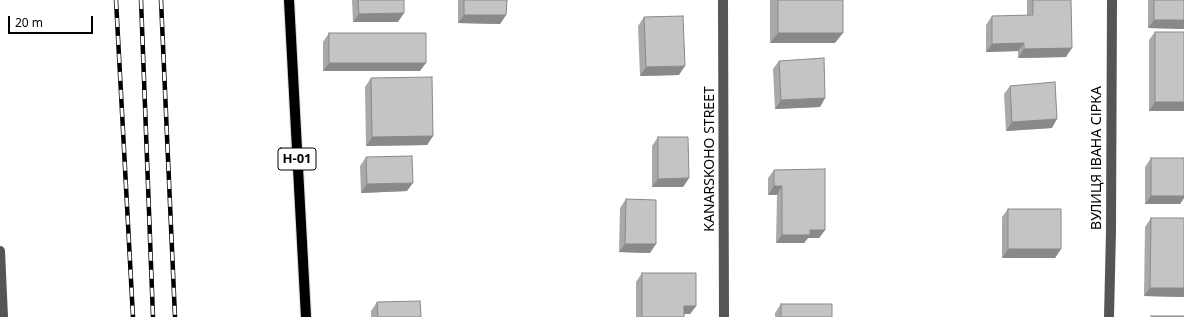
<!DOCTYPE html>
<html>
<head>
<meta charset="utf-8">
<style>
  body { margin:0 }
  #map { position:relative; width:1184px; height:317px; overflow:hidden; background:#fff; font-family:"Noto Sans",sans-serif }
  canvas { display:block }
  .scale { position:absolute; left:8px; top:16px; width:85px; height:18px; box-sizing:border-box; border:2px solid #000; border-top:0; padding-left:5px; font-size:12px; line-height:14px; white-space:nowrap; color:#000; -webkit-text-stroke:3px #fff; paint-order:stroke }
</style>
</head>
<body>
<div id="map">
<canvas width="1184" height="317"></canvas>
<div class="scale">20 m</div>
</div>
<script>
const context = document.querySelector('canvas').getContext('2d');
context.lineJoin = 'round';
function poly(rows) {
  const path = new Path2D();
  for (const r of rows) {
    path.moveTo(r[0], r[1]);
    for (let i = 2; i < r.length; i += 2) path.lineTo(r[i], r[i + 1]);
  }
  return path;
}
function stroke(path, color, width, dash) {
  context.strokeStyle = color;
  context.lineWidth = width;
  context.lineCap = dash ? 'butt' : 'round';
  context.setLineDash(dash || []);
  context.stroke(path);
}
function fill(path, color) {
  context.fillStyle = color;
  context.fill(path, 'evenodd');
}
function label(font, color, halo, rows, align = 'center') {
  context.font = font + ' "Noto Sans",sans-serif';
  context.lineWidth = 3;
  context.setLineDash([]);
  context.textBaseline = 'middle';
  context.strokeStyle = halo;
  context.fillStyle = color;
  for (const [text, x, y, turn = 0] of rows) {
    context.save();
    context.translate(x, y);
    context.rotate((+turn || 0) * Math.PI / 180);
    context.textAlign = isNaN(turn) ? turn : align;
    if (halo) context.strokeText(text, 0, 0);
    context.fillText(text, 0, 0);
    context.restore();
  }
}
const major = poly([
  [289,0,306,317]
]);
stroke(major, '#dbdbdb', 12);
stroke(poly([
  [723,0,724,317],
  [0,251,3,317],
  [1109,317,1111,231,1112,0]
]), '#555', 10);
stroke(major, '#000', 10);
const rail = poly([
  [116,0,133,317],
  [141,0,153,317],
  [161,0,175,317]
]);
stroke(rail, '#000', 4.5);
stroke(rail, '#fff', 3, [9]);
fill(poly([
  [352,0,404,0,398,22,353,22],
  [458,0,507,0,506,15,500,24,458,23],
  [770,0,843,0,835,43,770,43],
  [1027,0,1071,0,1066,57,1018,58,1018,51,986,52,986,25,992,16,1027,16],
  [1148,0,1184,0,1184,29,1148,28],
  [644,17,679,75,640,76,638,26],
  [1155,32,1184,111,1149,111,1149,40],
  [329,33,420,71,323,71,323,42],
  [779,61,825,98,820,107,775,109,773,69],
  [371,78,433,136,427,145,366,146,365,87],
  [1010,86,1052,128,1006,131,1004,94],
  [658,137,689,178,683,187,652,187,652,146],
  [366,157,407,191,361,193,360,166],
  [1151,158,1184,158,1184,198,1180,204,1145,204,1145,167],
  [774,170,825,230,819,238,808,238,804,243,776,243,777,195,768,195,768,178],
  [626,199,650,253,619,252,620,208],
  [1008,209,1061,249,1055,258,1002,258,1002,217],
  [1151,218,1184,218,1184,297,1144,296,1145,227],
  [642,273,696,306,690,314,684,314,684,317,636,317,636,282],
  [377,302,421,317,371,317,371,311],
  [781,304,832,317,775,317,775,313]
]), '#a9a9a9');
fill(poly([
  [404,13,398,22,353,22,359,14],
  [464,15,506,15,500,24,458,23],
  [1154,20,1184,20,1184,29,1148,28],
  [778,33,843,33,835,43,770,43],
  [1024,43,1018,51,986,52,992,44],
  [1072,48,1066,57,1018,58,1024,49],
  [329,63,426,63,420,71,323,71],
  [685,66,679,75,640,76,646,67],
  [825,98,820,107,775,109,781,100],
  [1155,102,1184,102,1184,111,1149,111],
  [1057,119,1052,128,1006,131,1012,122],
  [433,136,427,145,366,146,372,137],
  [689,178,683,187,652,187,658,179],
  [413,183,407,191,361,193,367,184],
  [774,186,782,186,777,195,768,195],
  [1151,196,1184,196,1184,198,1180,204,1145,204],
  [810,230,825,230,819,238,808,238,804,243,776,243,782,235],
  [625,244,656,244,650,253,619,252],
  [1008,249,1061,249,1055,258,1002,258],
  [1150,288,1184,288,1184,297,1144,296],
  [684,306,696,306,690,314,678,314]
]), '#898989');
const building = poly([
  [358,0,404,0,404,13,359,14,358,0],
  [464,0,507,0,506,15,464,15,464,0],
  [778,0,843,0,843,33,778,33,778,0],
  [1033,0,1071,0,1072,48,1024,49,1024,43,992,44,992,16,1033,15,1033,0],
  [1154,0,1184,0,1184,20,1154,20,1154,0],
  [683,16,685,66,646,67,644,17,683,16],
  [1155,32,1184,32,1184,102,1155,102,1155,32],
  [329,33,426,33,426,63,329,63,329,33],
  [824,58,825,98,781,100,779,61,824,58],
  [432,77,433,136,372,137,371,78,432,77],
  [1055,82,1057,119,1012,122,1010,86,1055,82],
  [658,137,688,137,689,178,658,179,658,137],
  [412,156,413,183,367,184,366,157,412,156],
  [1151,158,1184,158,1184,196,1151,196,1151,158],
  [825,169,825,230,810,230,810,235,782,235,782,186,774,186,774,170,825,169],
  [626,199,656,200,656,244,625,244,626,199],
  [1008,209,1061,209,1061,249,1008,249,1008,209],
  [1151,218,1184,218,1184,288,1150,288,1151,218],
  [642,273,696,273,696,306,684,306,684,317,642,317,642,273],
  [420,301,421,317,378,317,377,302,420,301],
  [781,304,832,304,832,317,781,317,781,304],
  [1151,316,1184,316,1184,317,1151,317,1151,316]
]);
fill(building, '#c4c4c4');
stroke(building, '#898989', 1);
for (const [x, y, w] of [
  [297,159,38]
]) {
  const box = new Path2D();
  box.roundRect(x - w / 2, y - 11, w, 22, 3);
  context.fillStyle = '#fff';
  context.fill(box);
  stroke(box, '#000', 1);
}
label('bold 13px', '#000', null, [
  ["Н-01",297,159]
]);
label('14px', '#000', '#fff', [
  ["ВУЛИЦЯ ІВАНА СІРКА",1097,158,-90],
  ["KANARSKOHO STREET",710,159,-90]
]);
</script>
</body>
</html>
